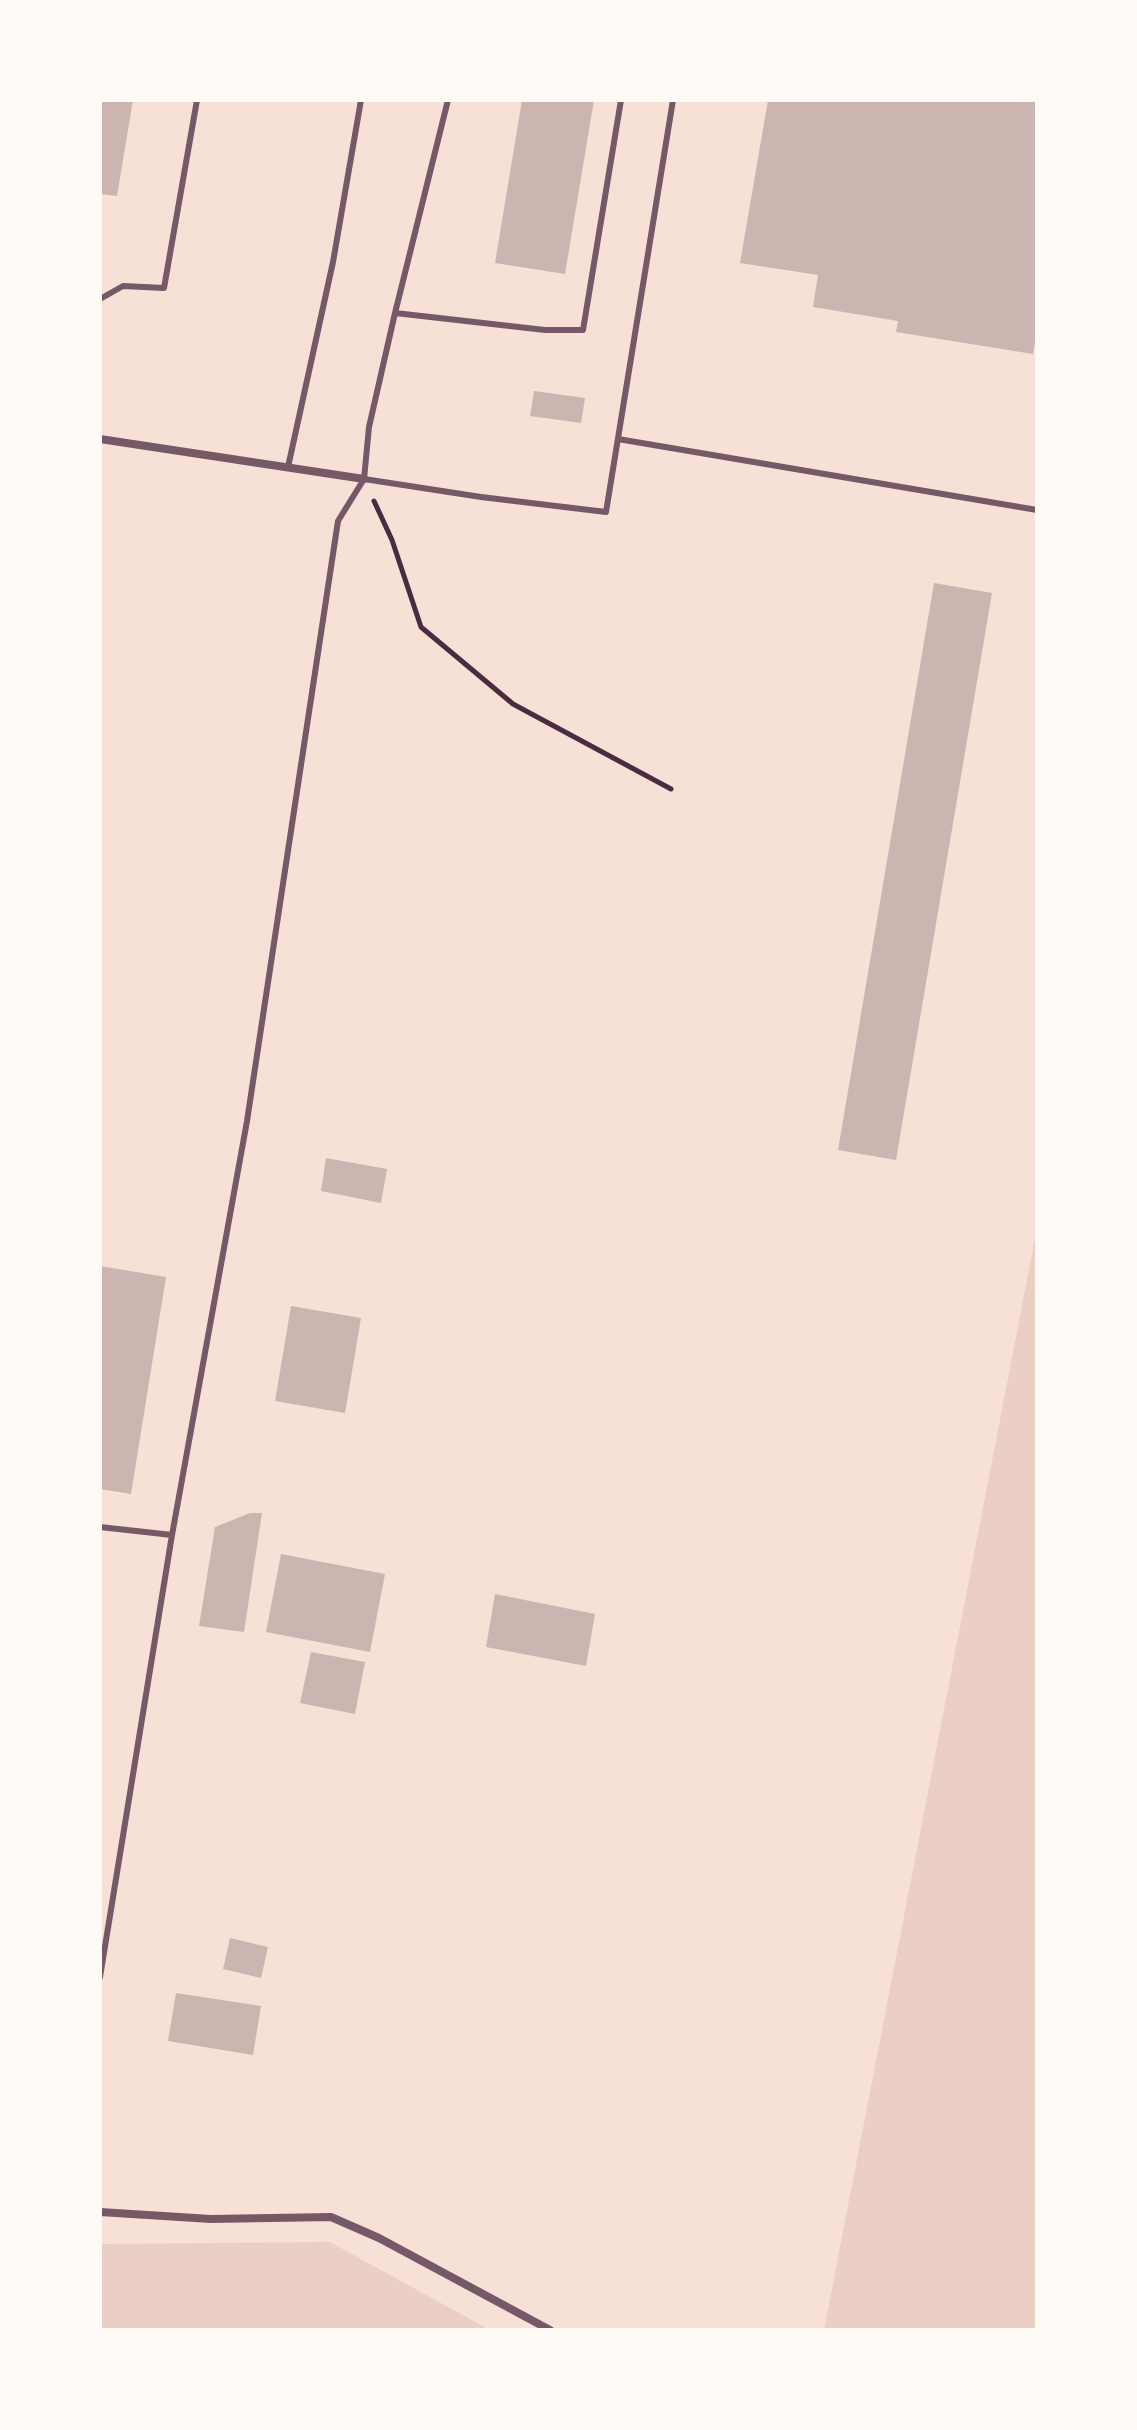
<!DOCTYPE html>
<html>
<head>
<meta charset="utf-8">
<style>
  body { margin:0 }
  #map { position:relative; width:1137px; height:2430px; overflow:hidden; background:#f7e1d7; font-family:Figtree,sans-serif }
  canvas { display:block }
  .frame { position:absolute; inset:0; border:102px solid #fffaf5; pointer-events:none }
</style>
</head>
<body>
<div id="map">
<canvas width="1137" height="2430"></canvas>
<div class="frame"></div>
</div>
<script>
const context = document.querySelector('canvas').getContext('2d');
context.lineJoin = 'round';
function fill(path, color) {
  context.fillStyle = color;
  context.fill(path, 'evenodd');
}
function poly(rows) {
  const path = new Path2D();
  for (const r of rows) {
    path.moveTo(r[0], r[1]);
    for (let i = 2; i < r.length; i += 2) path.lineTo(r[i], r[i + 1]);
  }
  return path;
}
function stroke(path, color, width, dash) {
  context.strokeStyle = color;
  context.lineWidth = width;
  context.lineCap = dash ? 'butt' : 'round';
  context.setLineDash(dash || []);
  context.stroke(path);
}
fill(poly([
  [1037,1228,1037,2330,824,2330],
  [330,2242,490,2330,100,2330,100,2244]
]), '#ebcfc5');
fill(poly([
  [100,100,133,100,117,196,100,194],
  [522,100,594,100,565,274,495,263],
  [768,100,1037,100,1037,329,1033,354,896,332,898,321,813,307,818,275,740,263],
  [534,391,585,398,581,423,530,416],
  [934,583,992,593,896,1160,838,1150],
  [326,1158,387,1169,381,1203,321,1191],
  [100,1266,166,1277,131,1494,100,1489],
  [291,1306,361,1318,345,1413,275,1401],
  [250,1513,262,1513,244,1632,199,1626,215,1527],
  [281,1554,385,1574,370,1652,266,1632],
  [495,1594,595,1614,586,1666,486,1647],
  [311,1652,365,1662,355,1714,300,1703],
  [230,1938,268,1947,261,1978,223,1969],
  [176,1993,261,2006,253,2055,168,2041]
]), '#ccb4b1');
stroke(poly([
  [374,501,392,540,421,627,513,704,671,789]
]), '#4a2c40', 5);
stroke(poly([
  [100,299,123,286,164,288,197,100],
  [395,313,448,100],
  [618,439,1037,510],
  [288,467,333,262,361,100],
  [364,479,481,497,606,512,673,100],
  [100,1527,172,1535,100,1977],
  [172,1535,247,1121,338,521,364,479,369,427,395,313,545,330,583,330,621,100]
]), '#755966', 6);
stroke(poly([
  [100,439,364,479],
  [100,2212,211,2219,331,2217,379,2238,550,2330]
]), '#755966', 8);
</script>
</body>
</html>
